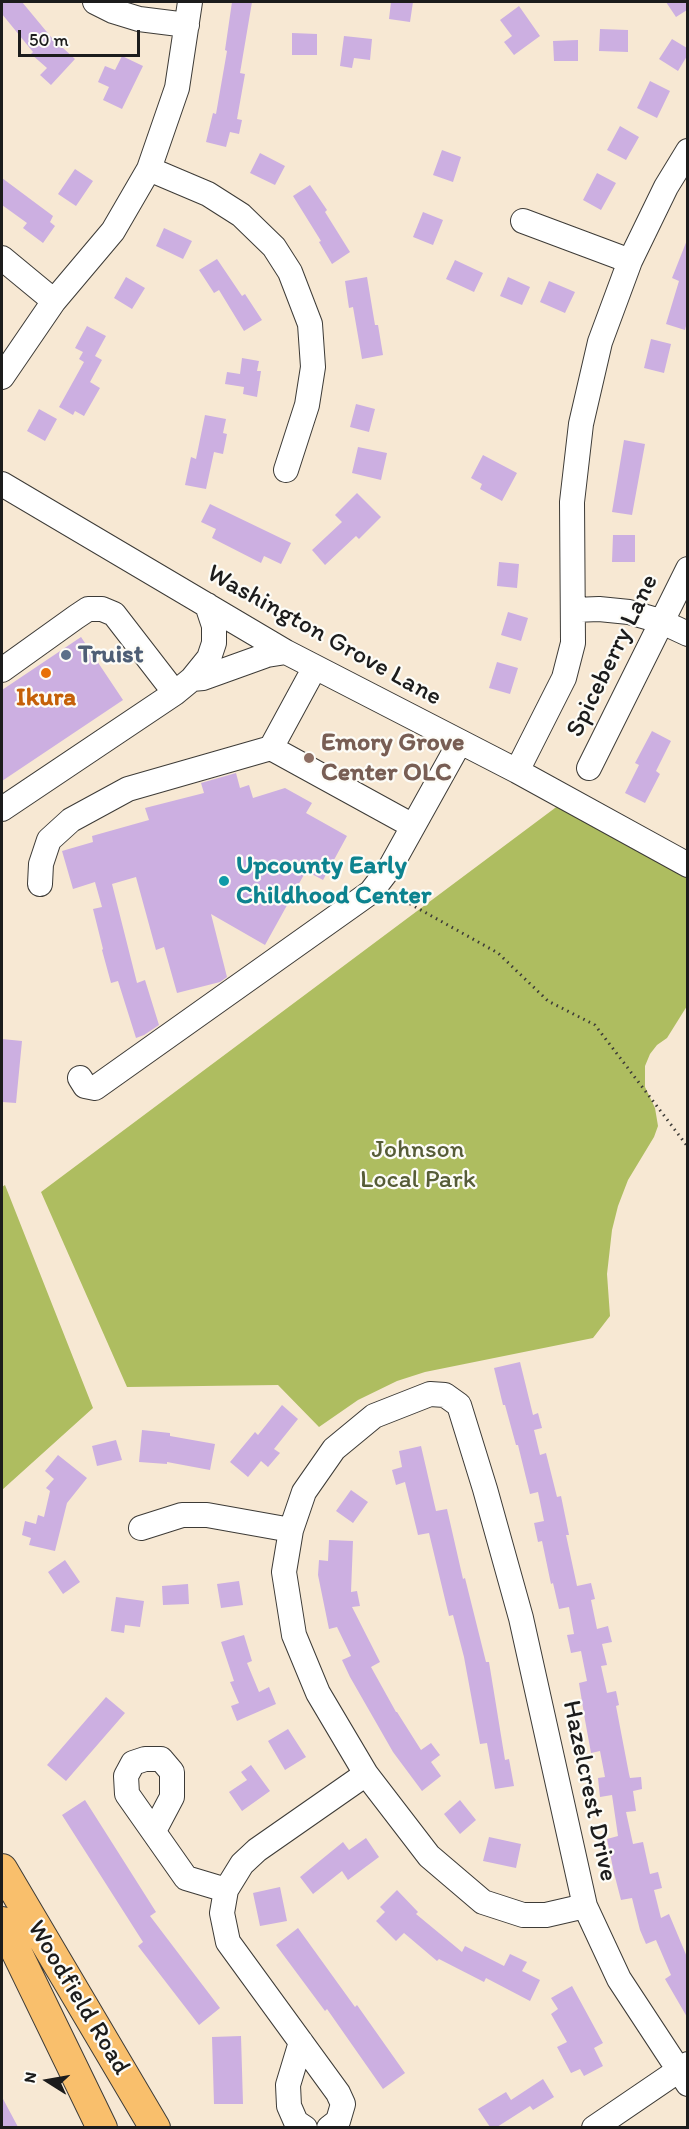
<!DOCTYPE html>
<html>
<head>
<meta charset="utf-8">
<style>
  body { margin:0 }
  #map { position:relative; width:689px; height:2129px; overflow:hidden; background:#f7e8d3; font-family:Itim,sans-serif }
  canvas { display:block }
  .frame { position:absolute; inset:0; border:3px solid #1c1c1c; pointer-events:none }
  .north { position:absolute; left:18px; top:2051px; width:60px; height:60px; -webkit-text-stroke:4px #fdfcf7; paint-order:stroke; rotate:281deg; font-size:16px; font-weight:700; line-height:24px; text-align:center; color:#1c1c1c }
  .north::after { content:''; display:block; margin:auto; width:21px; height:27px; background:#1c1c1c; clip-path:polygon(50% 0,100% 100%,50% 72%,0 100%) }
  .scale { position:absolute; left:18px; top:30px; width:122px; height:27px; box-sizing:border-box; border:3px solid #1c1c1c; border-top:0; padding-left:8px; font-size:18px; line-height:21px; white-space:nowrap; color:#1c1c1c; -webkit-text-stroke:4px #fdfcf7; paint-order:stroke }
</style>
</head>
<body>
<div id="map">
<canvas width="689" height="2129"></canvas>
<div class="frame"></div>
<div class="north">N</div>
<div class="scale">50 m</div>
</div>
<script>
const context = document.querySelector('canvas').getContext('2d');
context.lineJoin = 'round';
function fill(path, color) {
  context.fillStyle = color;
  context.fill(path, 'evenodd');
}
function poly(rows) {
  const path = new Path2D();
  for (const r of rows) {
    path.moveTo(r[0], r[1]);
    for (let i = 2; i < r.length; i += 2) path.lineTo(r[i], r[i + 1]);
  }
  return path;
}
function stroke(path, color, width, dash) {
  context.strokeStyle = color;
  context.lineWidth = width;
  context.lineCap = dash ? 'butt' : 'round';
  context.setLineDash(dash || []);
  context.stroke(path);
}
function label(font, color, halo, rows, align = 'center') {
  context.font = font + ' Itim,sans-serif';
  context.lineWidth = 4.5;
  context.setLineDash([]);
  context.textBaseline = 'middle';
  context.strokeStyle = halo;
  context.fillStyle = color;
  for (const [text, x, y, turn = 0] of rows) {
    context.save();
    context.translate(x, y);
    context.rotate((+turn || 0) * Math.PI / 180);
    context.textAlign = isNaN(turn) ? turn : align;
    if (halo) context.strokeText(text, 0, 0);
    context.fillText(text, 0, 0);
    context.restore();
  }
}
fill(poly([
  [559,805,687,871,687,1006,667,1038,657,1045,650,1054,645,1066,645,1087,655,1108,658,1126,654,1137,628,1180,618,1206,612,1230,607,1274,610,1316,593,1338,425,1372,397,1381,358,1400,319,1427,278,1385,127,1387,41,1192],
  [5,1185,93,1408,2,1490,2,1187]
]), '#aebd60');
fill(poly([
  [2,2,22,2,51,37,75,59,51,85,40,75,47,68,31,54,33,52,2,14],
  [232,2,252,2,240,73,245,74,237,119,242,120,239,134,230,132,226,147,206,142,213,113,216,114,227,51,225,50],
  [391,2,413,2,410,22,389,19],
  [666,2,687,2,687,10,676,17],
  [519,6,540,36,514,55,504,42,512,36,500,20],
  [600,29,628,30,628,52,599,51],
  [292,33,317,34,317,55,292,55],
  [344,36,372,39,370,60,354,58,352,68,340,66],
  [672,39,687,48,687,56,678,71,659,59],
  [578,40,578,61,554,61,553,41],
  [122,56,143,66,122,109,103,100,109,87,98,82,105,66,115,70],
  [650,81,670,91,657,118,637,108],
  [620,126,639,137,626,160,607,150],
  [442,150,461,157,453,182,433,175],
  [260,153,285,166,275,185,250,173],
  [75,169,93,181,76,206,58,194],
  [597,173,616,183,601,210,583,200],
  [2,178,53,216,50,222,55,226,43,243,23,228,27,223,2,205],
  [310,185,327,210,325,212,350,252,332,264,319,242,321,241,293,196],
  [423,212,443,220,433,245,413,237],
  [164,228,192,241,183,259,156,246],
  [687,240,687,322,685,330,666,324,679,281,672,278],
  [217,259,242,296,245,294,262,320,244,331,219,290,214,293,199,270],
  [455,260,483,273,474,292,446,279],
  [126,277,145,288,132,309,114,298],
  [367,277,375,325,378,325,383,355,362,359,353,307,349,308,345,281],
  [508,277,530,287,522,305,500,296],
  [549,281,575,292,565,313,540,302],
  [87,326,106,336,95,356,102,360,90,382,100,388,84,416,75,411,73,415,59,407,84,362,79,359,83,352,75,348],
  [651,339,671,344,664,373,644,368],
  [242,358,259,361,257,371,261,371,257,397,243,394,244,387,225,384,227,372,240,374],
  [356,404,375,409,369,432,350,427],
  [39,409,57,419,45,441,27,431],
  [205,415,226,419,223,433,227,434,223,454,214,452,206,489,185,485,191,457,196,459],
  [624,440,645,444,632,515,612,512],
  [358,447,387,453,381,480,352,473],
  [483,455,517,473,502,501,480,489,482,484,471,478],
  [357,493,381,517,359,539,356,536,325,565,312,550,342,522,335,515],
  [210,504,291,543,281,564,264,556,261,563,212,538,216,529,201,522],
  [613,535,635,535,635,562,612,562],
  [499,562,519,564,517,588,497,586],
  [508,612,528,618,521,641,501,635],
  [81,637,123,700,2,781,2,690],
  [497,662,518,668,510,694,489,688],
  [652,731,671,741,656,771,660,774,645,803,625,793,639,765,635,763],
  [236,773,240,788,249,785,253,798,285,788,312,803,306,813,347,836,323,880,306,871,265,945,211,914,227,977,220,982,177,993,164,947,156,950,136,877,112,884,137,983,145,980,159,1025,144,1035,136,1038,118,981,111,983,102,950,103,949,93,909,102,907,95,882,73,889,62,851,93,842,92,836,149,820,145,808,204,793,201,783],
  [2,1039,22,1041,16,1103,2,1102],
  [520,1362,533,1415,538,1413,542,1428,534,1430,540,1455,546,1453,557,1497,561,1496,569,1535,566,1535,577,1586,591,1583,595,1599,591,1600,597,1629,608,1626,612,1642,602,1644,607,1665,601,1666,607,1693,616,1691,619,1705,616,1706,629,1774,630,1778,641,1777,642,1789,633,1791,636,1811,626,1812,633,1844,643,1842,650,1874,658,1872,662,1888,654,1890,661,1918,669,1914,687,1957,687,2017,665,1979,671,1975,656,1940,646,1944,640,1930,632,1898,621,1900,614,1873,607,1839,618,1836,612,1795,600,1797,598,1778,605,1777,600,1751,591,1753,585,1720,579,1683,587,1681,581,1651,571,1653,567,1635,574,1634,569,1607,559,1609,553,1583,551,1584,542,1541,538,1542,534,1523,544,1521,538,1492,530,1494,518,1445,516,1445,505,1405,503,1405,494,1368],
  [282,1405,298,1419,274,1449,280,1453,268,1467,261,1461,248,1477,230,1462,255,1432,258,1435],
  [142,1430,170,1433,170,1436,215,1444,210,1470,167,1462,167,1464,139,1462],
  [116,1440,122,1460,97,1466,92,1446],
  [421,1446,436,1511,447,1509,463,1579,465,1578,486,1662,489,1662,505,1760,509,1759,514,1786,495,1789,487,1743,480,1744,464,1657,453,1615,449,1616,429,1533,418,1535,405,1482,396,1485,392,1470,402,1467,399,1451],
  [58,1455,87,1478,67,1503,55,1551,29,1545,31,1538,22,1535,25,1521,36,1524,38,1515,44,1517,50,1491,46,1488,54,1479,45,1471],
  [351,1490,368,1502,353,1523,336,1511],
  [329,1540,353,1541,351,1592,357,1591,360,1606,352,1607,380,1662,371,1667,396,1712,397,1712,421,1750,431,1743,440,1755,431,1762,441,1776,422,1791,393,1752,350,1677,342,1660,351,1656,337,1627,329,1629,318,1575,319,1560,328,1561],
  [65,1560,80,1582,63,1594,48,1572],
  [239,1581,243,1605,221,1608,217,1584],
  [188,1584,189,1604,163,1605,162,1586],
  [116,1597,144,1601,140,1627,125,1625,124,1633,111,1631],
  [244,1635,252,1661,247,1663,259,1692,269,1687,276,1704,237,1721,231,1706,239,1703,230,1682,234,1681,221,1642],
  [106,1697,125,1713,66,1781,47,1765],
  [288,1729,306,1757,285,1770,268,1741],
  [251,1765,270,1791,242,1811,229,1792,247,1780,241,1772],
  [85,1800,156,1912,150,1916,220,2008,199,2025,138,1946,143,1942,62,1815],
  [460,1800,476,1820,460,1834,444,1814],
  [489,1837,521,1844,516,1868,483,1861],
  [366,1838,379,1857,348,1880,342,1871,313,1894,300,1877,343,1842,349,1850],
  [280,1887,287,1921,260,1926,253,1893],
  [397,1890,418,1912,416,1914,462,1952,465,1946,504,1966,510,1954,527,1962,522,1971,540,1980,530,2001,486,1978,484,1982,439,1959,437,1961,404,1933,396,1941,376,1921,385,1912,380,1907],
  [298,1928,355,2007,357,2005,405,2073,383,2089,327,2009,325,2011,276,1945],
  [572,1986,603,2043,594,2048,603,2066,584,2076,580,2069,571,2073,557,2047,567,2042,551,2014,558,2009,551,1998],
  [241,2036,243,2104,214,2104,212,2037],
  [543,2079,554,2097,533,2110,530,2106,497,2127,490,2127,478,2109,506,2092,511,2100],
  [2,2097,18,2127,2,2127]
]), '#ccafe1');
const minor = poly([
  [95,2,113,11,139,19,187,25],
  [149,169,208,194,241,215,274,247,290,272,310,324,313,367,307,405,286,470],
  [523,221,630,261],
  [2,258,54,301],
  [2,377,54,301,113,231,149,169,177,88,190,2],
  [2,484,286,652,517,771,688,865],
  [574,610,599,609,629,612,660,621,688,634],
  [315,667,271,748,413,826],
  [2,670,76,617,88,609,102,609,114,614,175,693],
  [192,679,203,678,267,655,286,652],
  [589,768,688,569],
  [517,771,564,678,573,643,572,502,581,424,600,342,630,261,666,187,688,151],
  [2,809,175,693,192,679,209,658,214,643,214,626,207,605],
  [40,884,41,864,49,840,71,820,128,789,271,748],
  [80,1078,85,1086,95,1088,371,892,391,866,460,742],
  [141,1528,182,1515,207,1515,291,1530],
  [154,1831,172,1797,172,1772,161,1759,145,1759,133,1763,126,1776,127,1794,186,1878,226,1890],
  [585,1906,546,1915,523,1915,483,1902,429,1856,366,1774,318,1693,294,1635,284,1572,291,1530,304,1492,334,1449,374,1416,430,1394,445,1395,459,1405,485,1489,521,1618,585,1906,619,1979,688,2084],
  [301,2042,288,2085,289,2106,296,2122,305,2128],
  [329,2128,338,2121,343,2104,338,2093,228,1942,222,1913,226,1890,242,1864,257,1850,366,1774],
  [594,2128,688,2064]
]);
const major = poly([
  [2,1869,155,2128],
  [2,1922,102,2128]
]);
stroke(minor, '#3d3b37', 26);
stroke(major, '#3d3b37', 32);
stroke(poly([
  [394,895,498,953,548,1001,595,1025,688,1147]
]), '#3d3b37', 3, [1.5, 4.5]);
stroke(minor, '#fff', 24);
stroke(major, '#f9bf6c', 30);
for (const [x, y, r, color] of [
  [66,655,6,"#5c6f8a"],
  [46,673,6,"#e8710a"],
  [309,758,6,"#8d6e63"],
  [224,881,6,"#0f9aa8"]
]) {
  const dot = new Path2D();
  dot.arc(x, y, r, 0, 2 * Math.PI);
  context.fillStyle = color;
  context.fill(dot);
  stroke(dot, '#fdfcf7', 2);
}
label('26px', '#1c1c1c', '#fdfcf7', [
  ["Washington Grove Lane",324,636,29],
  ["Spiceberry Lane",613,656,-64],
  ["Hazelcrest Drive",589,1791,78],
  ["Woodfield Road",78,1998,59]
]);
label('bold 26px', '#4e5e75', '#fdfcf7', [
  ["Truist",78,655]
], 'left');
label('bold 26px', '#c56008', '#fdfcf7', [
  ["Ikura",46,698]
]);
label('bold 26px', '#785e54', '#fdfcf7', [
  ["Emory Grove",321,743],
  ["Center OLC",321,773]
], 'left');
label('bold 26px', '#0d838f', '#fdfcf7', [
  ["Upcounty Early",236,866],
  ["Childhood Center",236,896]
], 'left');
label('26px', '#565c37', '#fdfcf7', [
  ["Johnson",418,1150],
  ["Local Park",418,1180]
]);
</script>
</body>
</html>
